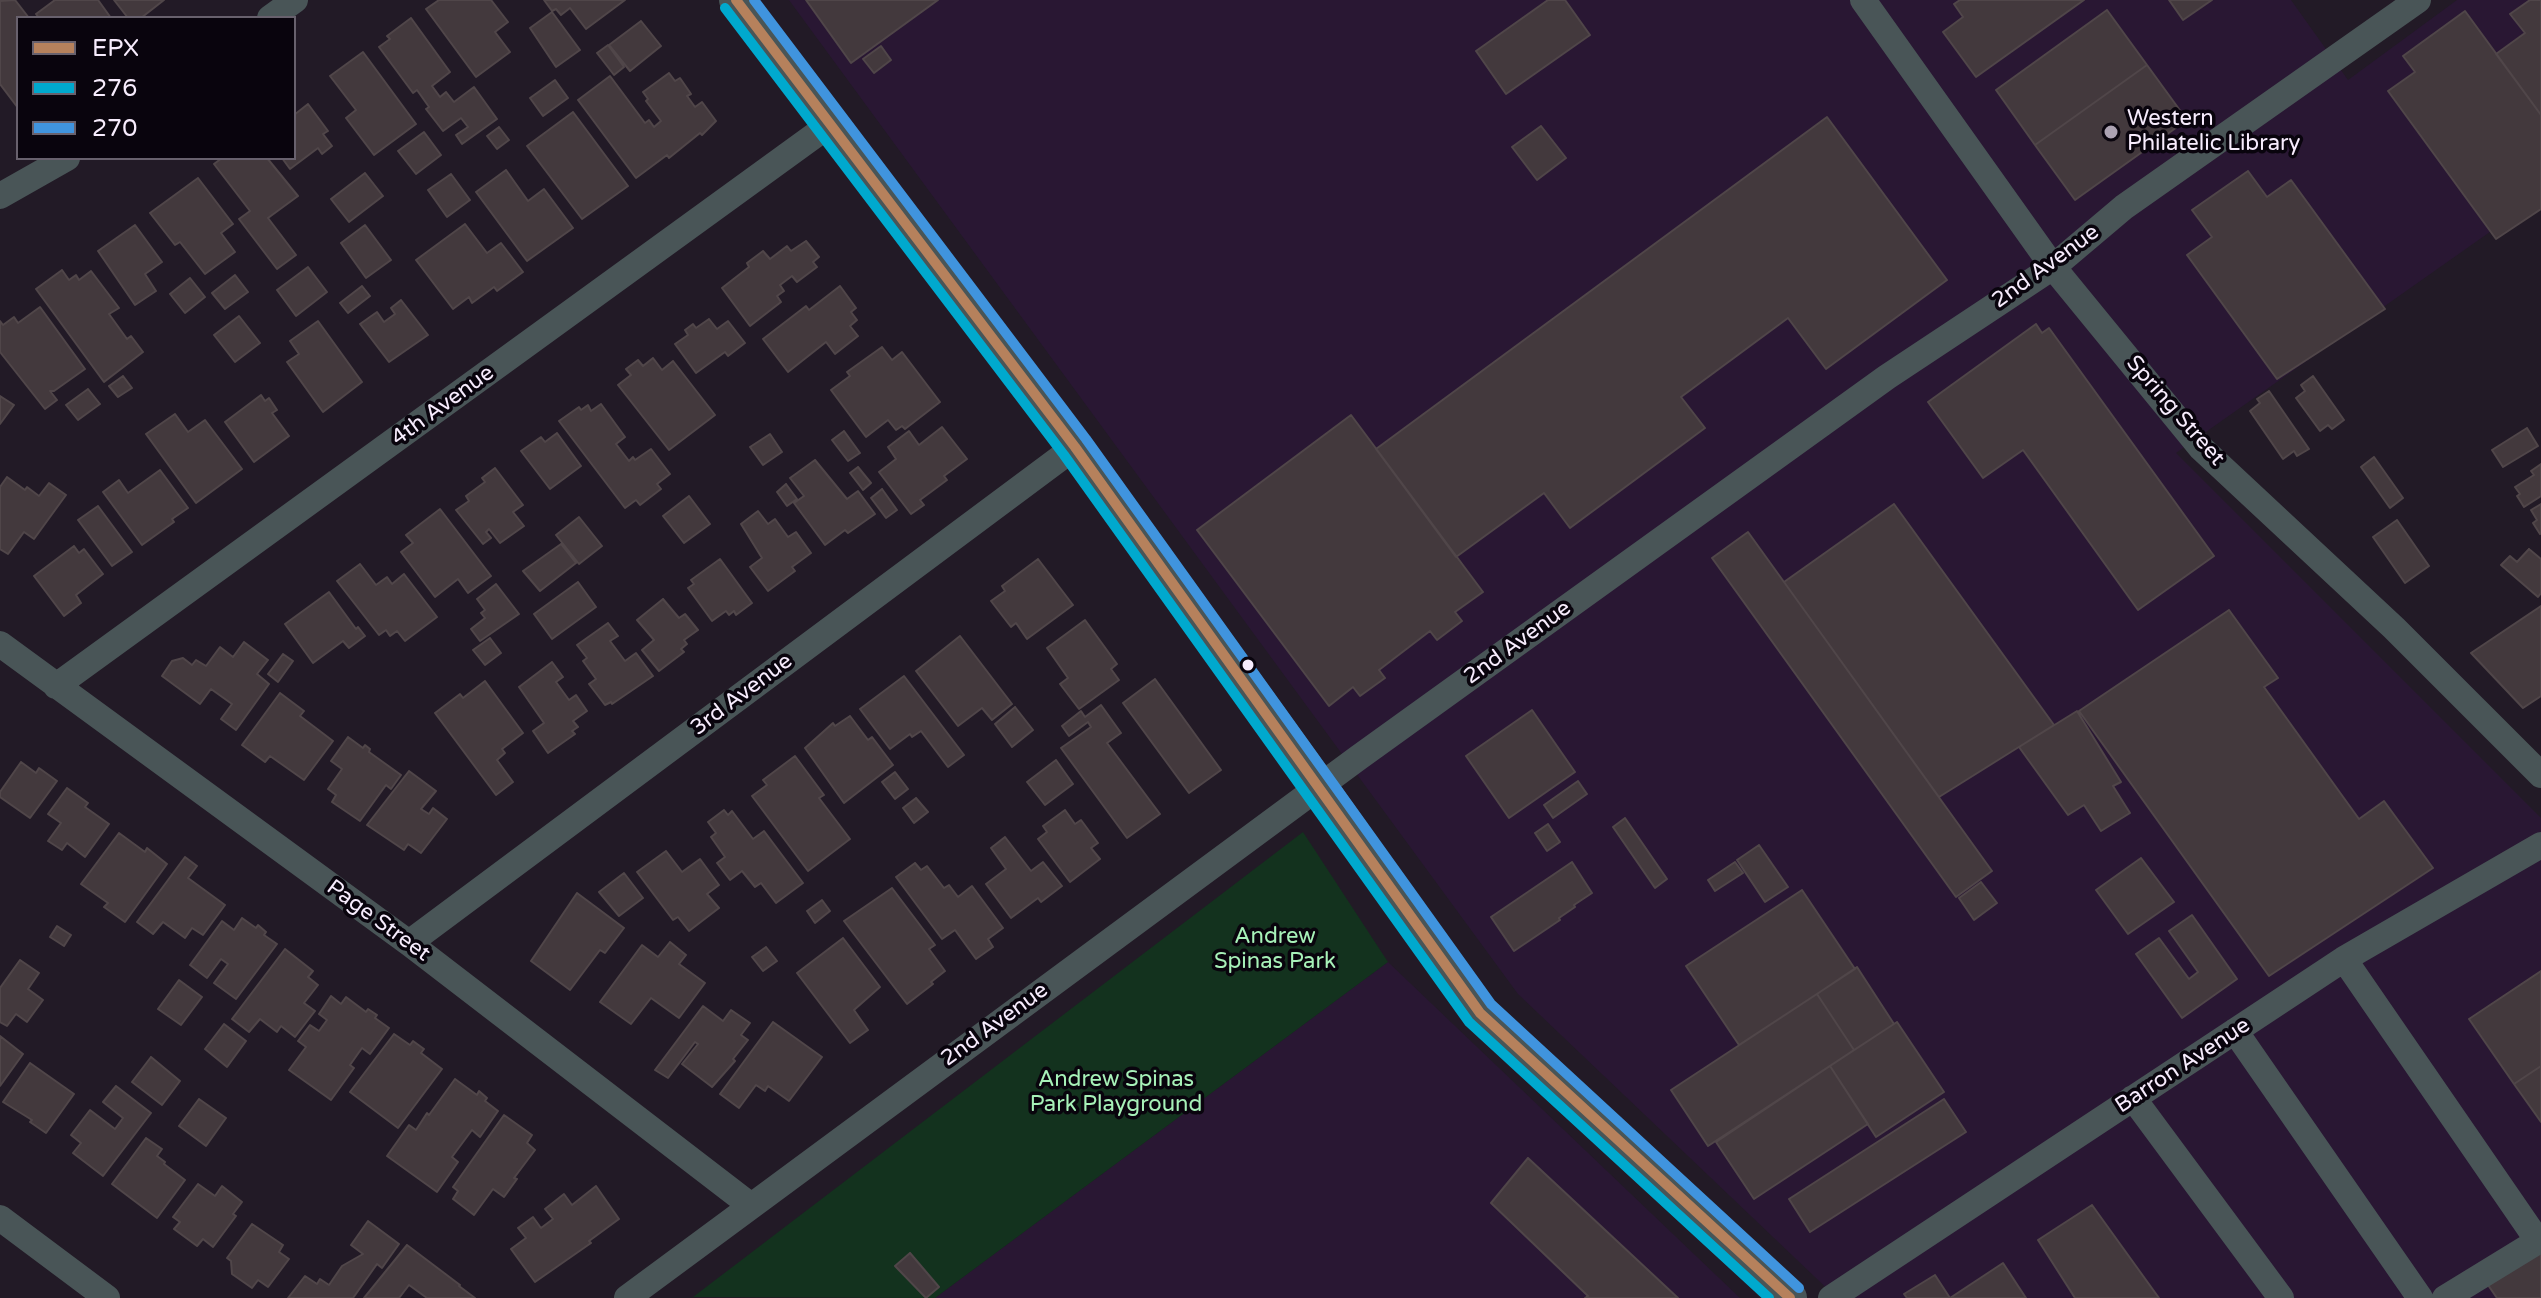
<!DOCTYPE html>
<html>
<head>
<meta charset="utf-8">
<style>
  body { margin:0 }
  #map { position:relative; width:2541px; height:1298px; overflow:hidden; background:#221a26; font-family:"Varela Round",sans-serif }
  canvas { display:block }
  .legend { position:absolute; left:16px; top:16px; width:280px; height:144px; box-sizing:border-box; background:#09040d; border:2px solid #68616d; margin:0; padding:10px 14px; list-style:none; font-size:24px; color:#f7ecfd }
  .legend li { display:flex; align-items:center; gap:16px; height:40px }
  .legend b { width:40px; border:2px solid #68616d }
</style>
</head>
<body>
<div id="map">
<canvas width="2541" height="1298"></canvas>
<ul class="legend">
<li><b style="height:10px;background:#b6815c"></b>EPX</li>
<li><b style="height:10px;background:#00a9ce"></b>276</li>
<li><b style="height:10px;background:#4094de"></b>270</li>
</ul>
</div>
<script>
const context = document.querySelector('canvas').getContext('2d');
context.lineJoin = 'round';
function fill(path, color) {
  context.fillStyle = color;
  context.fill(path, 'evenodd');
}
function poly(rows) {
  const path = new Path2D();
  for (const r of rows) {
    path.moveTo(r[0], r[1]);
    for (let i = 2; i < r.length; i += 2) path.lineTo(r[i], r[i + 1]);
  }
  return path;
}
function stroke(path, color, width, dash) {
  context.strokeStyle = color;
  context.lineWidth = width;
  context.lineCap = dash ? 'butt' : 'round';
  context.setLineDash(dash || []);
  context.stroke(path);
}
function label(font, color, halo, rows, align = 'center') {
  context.font = font + ' "Varela Round",sans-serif';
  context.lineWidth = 7;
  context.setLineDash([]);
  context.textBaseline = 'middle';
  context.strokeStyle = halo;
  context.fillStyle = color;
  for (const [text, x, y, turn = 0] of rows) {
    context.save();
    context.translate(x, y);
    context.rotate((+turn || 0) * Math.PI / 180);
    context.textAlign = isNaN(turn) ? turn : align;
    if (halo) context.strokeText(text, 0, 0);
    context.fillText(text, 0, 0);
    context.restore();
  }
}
fill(poly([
  [789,0,2291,0,2348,80,2457,0,2541,0,2541,196,2176,453,2541,818,2541,1298,1837,1298,1518,994],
  [1388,962,1740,1298,935,1298]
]), '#291733');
fill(poly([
  [1303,832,1388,962,935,1298,693,1297]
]), '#13321e');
const building = poly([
  [15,0,29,18,18,18,18,108,0,84,0,1,15,0],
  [55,0,98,0,111,18,39,18,36,14,55,0],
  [114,0,164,0,141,18,128,18,114,0],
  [439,0,491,0,508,22,495,32,510,52,476,77,426,9,439,0],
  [544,0,625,0,586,29,570,8,561,15,556,9,552,11,544,0],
  [806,0,938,0,851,63,806,0],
  [1548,0,1565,0,1590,35,1506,94,1476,51,1548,0],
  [1960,0,2084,0,1976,77,1943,32,1963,17,1954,4,1960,0],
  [2169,0,2212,0,2183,20,2169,0],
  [2530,0,2541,0,2541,115,2496,54,2525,33,2510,14,2530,0],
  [2107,10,2147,65,2035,145,1996,90,2107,10],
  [2465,11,2541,115,2541,209,2496,239,2388,91,2415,72,2403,56,2465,11],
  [552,12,580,50,556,67,530,28,552,12],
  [411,18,450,72,432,86,440,97,446,92,454,102,474,87,497,119,462,144,456,135,468,127,461,118,443,131,426,109,429,107,417,90,413,93,379,47,390,39,387,36,411,18],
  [641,21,661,46,630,71,609,45,641,21],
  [608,45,624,67,614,75,597,53,608,45],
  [881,46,891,60,874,73,863,59,881,46],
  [363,52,416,124,374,155,346,118,356,110,330,76,363,52],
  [2147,65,2187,120,2075,200,2035,145,2147,65],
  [669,73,675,81,680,78,691,94,687,96,695,107,702,102,716,121,702,135,700,133,669,158,667,155,636,178,578,100,610,76,645,123,649,120,654,127,661,121,646,101,648,99,643,92,669,73],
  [555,80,568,98,543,116,530,98,555,80],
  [308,104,328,131,323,134,332,146,322,154,318,148,290,169,282,158,294,158,294,115,308,104],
  [573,112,628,186,582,219,527,146,573,112],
  [1827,117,1947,280,1826,369,1788,318,1681,397,1705,428,1570,528,1544,493,1456,557,1376,449,1827,117],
  [1541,126,1566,158,1537,180,1512,147,1541,126],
  [499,127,509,140,497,149,487,136,499,127],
  [424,132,441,155,416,174,398,151,424,132],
  [222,158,267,158,298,196,268,218,296,255,277,269,239,219,250,211,214,164,222,158],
  [506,170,528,201,544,189,573,228,527,261,476,192,506,170],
  [2248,171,2267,197,2291,180,2385,309,2277,379,2187,255,2212,237,2192,210,2248,171],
  [365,173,383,196,349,222,331,199,365,173],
  [451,174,470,200,447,217,428,190,451,174],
  [198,178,233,224,221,233,235,252,205,274,180,242,175,245,150,213,198,178],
  [465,224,487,253,501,243,523,272,497,291,494,287,472,303,469,297,453,309,416,260,465,224],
  [135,225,162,262,145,274,156,291,135,305,98,251,135,225],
  [365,225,391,260,366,278,341,243,365,225],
  [806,241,819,257,813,262,817,267,797,282,792,276,780,285,784,291,777,296,781,302,750,326,722,288,749,267,747,263,763,251,770,259,787,246,791,251,806,241],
  [308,267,327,292,296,316,277,290,308,267],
  [62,270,69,280,76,275,79,280,91,271,119,308,109,314,127,339,131,336,143,352,104,382,36,289,62,270],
  [235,275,248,292,225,309,212,293,235,275],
  [190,278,205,297,185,313,170,294,190,278],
  [362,286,370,296,348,313,340,303,362,286],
  [840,286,856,308,851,312,857,320,850,326,858,336,835,354,826,342,788,372,763,339,806,306,809,310,840,286],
  [401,300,428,335,389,362,360,324,377,312,384,322,395,314,391,308,401,300],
  [40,307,85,369,54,391,50,391,57,400,45,409,0,352,0,321,3,325,14,317,18,323,40,307],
  [239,316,260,343,235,362,214,335,239,316],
  [709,319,717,329,728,321,745,343,728,356,725,352,696,373,675,344,688,335,685,330,693,324,696,328,709,319],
  [318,321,362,382,323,412,287,362,299,354,290,341,318,321],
  [2036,324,2042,333,2049,328,2214,556,2138,610,2023,450,1983,478,1928,402,2036,324],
  [882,347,892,360,902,352,940,402,905,429,902,426,896,430,888,420,866,437,831,390,850,376,847,372,882,347],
  [653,358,662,370,673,361,715,415,669,450,618,385,631,375,626,369,638,360,643,366,653,358],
  [123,376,132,388,118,397,109,386,123,376],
  [2313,376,2344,420,2332,429,2328,425,2320,431,2296,398,2305,391,2301,385,2313,376],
  [88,389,100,404,78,420,66,405,88,389],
  [2269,391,2309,449,2297,456,2294,451,2283,459,2250,411,2260,403,2257,399,2269,391],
  [261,395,265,401,269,398,277,410,272,413,289,436,254,462,225,422,261,395],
  [0,396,14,405,0,424,0,396],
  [601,404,625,437,616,444,629,461,633,457,635,460,651,449,670,474,657,484,661,489,640,505,636,500,625,508,559,421,579,407,581,410,588,405,591,411,601,404],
  [175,414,188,432,205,420,242,469,196,503,146,434,175,414],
  [1351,415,1483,592,1455,612,1462,621,1437,640,1430,631,1379,670,1385,678,1360,696,1353,687,1329,706,1197,530,1351,415],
  [942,427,967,459,944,476,947,480,920,500,924,505,911,514,879,472,896,459,888,447,909,431,919,445,942,427],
  [2527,428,2538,446,2503,467,2492,450,2527,428],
  [844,431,860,453,848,461,832,440,844,431],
  [557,433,581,466,550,489,521,451,541,437,545,442,557,433],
  [770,434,782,452,763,465,750,447,770,434],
  [2374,457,2403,498,2390,508,2361,467,2374,457],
  [815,460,847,499,858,491,875,514,848,533,845,530,825,545,794,503,804,496,790,478,815,460],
  [2541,464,2541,496,2524,507,2517,496,2520,494,2515,487,2534,475,2531,471,2541,464],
  [858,467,871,483,863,490,850,473,858,467],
  [495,468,523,505,513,512,524,526,500,543,489,529,486,532,491,538,483,544,456,510,469,501,466,496,485,482,482,478,495,468],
  [160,470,188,508,172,519,174,522,142,545,103,492,119,480,128,493,160,470],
  [7,477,25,490,27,487,39,496,49,483,66,495,34,539,24,532,8,554,0,549,0,487,7,477],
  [786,484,797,499,787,506,777,492,786,484],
  [882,489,897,510,886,518,871,498,882,489],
  [689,496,710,524,684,543,663,516,689,496],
  [1894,504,2054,725,1939,797,1784,582,1894,504],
  [2541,504,2541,533,2540,534,2533,523,2537,520,2531,510,2541,504],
  [98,506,132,552,112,566,78,520,98,506],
  [440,509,491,576,468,593,458,579,435,597,401,552,413,543,406,535,440,509],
  [758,511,768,524,775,519,788,537,796,532,811,553,792,567,795,571,768,591,750,567,762,558,741,524,758,511],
  [579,517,602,546,579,564,556,535,579,517],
  [2397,520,2429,566,2405,583,2373,537,2397,520],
  [1748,532,1992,871,1956,897,1712,558,1748,532],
  [561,544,576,563,540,591,523,571,561,544],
  [74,546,79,553,84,549,103,574,76,595,81,603,64,616,34,576,74,546],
  [2529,549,2541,559,2541,593,2538,597,2501,565,2510,556,2517,562,2529,549],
  [720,559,752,603,736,615,734,611,729,615,726,611,712,621,688,588,694,584,691,580,720,559],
  [1038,559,1073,605,1027,639,1016,623,1011,627,991,601,1005,591,1002,586,1038,559],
  [360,564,376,585,387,577,392,584,404,574,437,617,405,641,397,631,390,636,386,630,379,635,337,581,360,564],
  [578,582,596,607,552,639,534,614,578,582],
  [496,584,519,614,480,641,471,629,485,618,481,613,485,610,477,599,496,584],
  [329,592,356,629,358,627,365,636,349,648,343,641,313,663,285,624,329,592],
  [663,599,679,618,685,614,698,630,684,640,687,644,681,649,684,652,659,671,642,650,654,640,637,620,663,599],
  [2541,606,2541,696,2523,708,2471,653,2541,606],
  [2229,610,2278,678,2264,687,2359,819,2384,801,2433,868,2269,976,2079,711,2229,610],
  [1085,620,1117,664,1111,669,1119,680,1079,709,1060,684,1068,678,1047,648,1085,620],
  [608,623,618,636,610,641,625,661,636,653,653,676,612,704,611,702,605,705,589,684,596,679,583,661,587,658,577,645,608,623],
  [960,636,1012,704,992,720,982,708,958,726,916,671,960,636],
  [490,638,501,653,485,665,473,650,490,638],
  [244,642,268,660,257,674,269,684,236,730,221,719,232,704,211,689,200,704,162,676,172,661,183,658,192,665,196,660,206,666,220,647,233,657,244,642],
  [283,654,293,661,278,682,268,674,283,654],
  [552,662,563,677,556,682,569,700,576,695,587,711,573,721,578,727,572,731,575,734,548,753,533,731,544,723,519,687,552,662],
  [904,676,964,755,948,767,921,731,912,737,910,734,890,749,860,709,904,676],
  [1155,679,1221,770,1189,793,1123,703,1155,679],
  [485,681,523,733,502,749,505,753,497,760,513,782,496,795,435,713,460,694,463,698,485,681],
  [280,693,304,711,300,716,333,741,304,780,270,756,265,762,242,745,280,693],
  [1101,705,1121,733,1107,743,1160,814,1127,838,1061,748,1091,727,1088,722,1069,736,1062,726,1081,711,1085,717,1101,705],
  [1015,707,1033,730,1012,747,995,724,1015,707],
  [1532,710,1575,772,1509,818,1466,756,1532,710],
  [2077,711,2121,782,2113,786,2130,813,2101,831,2084,805,2068,815,2019,747,2077,711],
  [850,716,868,740,872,737,893,765,844,803,805,748,833,723,835,726,850,716],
  [348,737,363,748,365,745,370,749,369,752,401,775,391,789,386,785,360,821,332,802,336,795,328,789,342,769,331,761,348,737],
  [795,756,824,795,819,798,850,839,808,871,752,796,767,785,763,780,795,756],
  [1056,760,1073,784,1045,805,1027,782,1056,760],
  [21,762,36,773,39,768,57,781,30,818,0,797,0,792,21,762],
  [409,771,436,791,421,809,429,814,433,808,447,819,421,853,408,844,404,850,367,825,409,771],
  [895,772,908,789,895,799,882,782,895,772],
  [1578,781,1587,794,1553,818,1544,805,1578,781],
  [67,788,88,803,85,807,109,824,85,857,67,843,62,850,48,841,61,823,48,814,67,788],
  [916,798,928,812,914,823,903,808,916,798],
  [724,810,728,815,732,811,753,839,764,831,803,883,776,903,761,883,755,887,742,871,730,880,717,863,725,857,711,837,716,833,708,822,724,810],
  [1065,810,1075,824,1081,820,1098,843,1091,848,1100,859,1070,882,1038,839,1047,832,1043,826,1065,810],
  [1625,818,1667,879,1655,888,1613,827,1625,818],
  [1548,824,1560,842,1547,851,1535,833,1548,824],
  [119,833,145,852,147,848,167,864,125,922,104,907,108,903,81,884,119,833],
  [1005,837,1031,871,1043,862,1062,886,1041,902,1038,898,1011,918,986,884,1006,869,991,848,1005,837],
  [1759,845,1788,887,1765,902,1737,860,1759,845],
  [666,851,682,872,700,859,719,885,707,894,719,908,689,931,678,917,673,920,637,872,666,851],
  [185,857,197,866,188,878,225,905,203,935,192,928,185,938,163,922,153,934,137,922,185,857],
  [2141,858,2174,902,2128,934,2096,890,2141,858],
  [1572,862,1592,893,1574,905,1575,907,1559,918,1560,920,1514,951,1491,917,1572,862],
  [1735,862,1743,873,1715,891,1708,880,1735,862],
  [915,863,921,870,927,866,944,888,949,885,958,897,972,886,1003,928,988,939,993,947,976,959,955,930,942,939,896,877,915,863],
  [624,873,643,898,619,916,599,892,624,873],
  [1981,882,1997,903,1974,920,1959,898,1981,882],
  [892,888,935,945,929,949,945,971,931,982,933,984,907,1004,844,921,892,888],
  [1802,890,1855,969,1739,1045,1686,966,1802,890],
  [577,893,624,928,605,953,600,950,570,990,531,961,577,893],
  [822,900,830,911,815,923,807,911,822,900],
  [2192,915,2237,979,2182,1018,2136,954,2159,938,2189,979,2198,972,2169,931,2192,915],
  [242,918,256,928,258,925,266,932,264,935,277,944,236,999,214,983,228,964,221,959,207,978,190,965,222,921,234,930,242,918],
  [57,926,71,935,64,946,50,937,57,926],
  [843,938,880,987,854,1010,868,1030,850,1043,797,973,843,938],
  [670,942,686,955,679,964,705,983,679,1018,651,998,631,1024,600,1002,642,945,658,957,670,942],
  [766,947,777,961,763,971,752,957,766,947],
  [285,949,313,971,308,977,318,985,304,1003,315,1011,295,1037,281,1026,277,1032,260,1019,249,1032,232,1019,285,949],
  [20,960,39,973,28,989,43,1000,27,1022,16,1014,7,1026,0,1022,0,988,20,960],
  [1857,967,1894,1024,1854,1050,1817,994,1857,967],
  [2541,971,2541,1066,2514,1084,2469,1019,2541,971],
  [179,980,202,997,181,1025,158,1009,179,980],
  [1817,994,1854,1050,1708,1146,1671,1090,1817,994],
  [331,996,341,1004,346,997,366,1012,368,1009,377,1015,375,1018,389,1028,370,1054,362,1048,350,1065,354,1068,331,1100,289,1070,306,1047,298,1041,310,1025,319,1031,327,1020,319,1014,331,996],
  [703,1006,723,1021,731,1010,750,1023,741,1035,748,1040,733,1059,735,1061,712,1087,682,1064,698,1044,695,1042,668,1078,655,1070,703,1006],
  [773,1022,822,1057,789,1101,768,1086,765,1091,756,1085,739,1108,720,1094,773,1022],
  [1897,1022,1944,1092,1876,1137,1830,1066,1897,1022],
  [224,1024,246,1041,227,1067,205,1049,224,1024],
  [394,1034,410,1045,413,1041,424,1049,421,1053,442,1069,398,1128,350,1092,394,1034],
  [0,1036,23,1054,0,1086,0,1036],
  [151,1057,180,1081,162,1105,132,1082,151,1057],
  [30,1063,74,1094,46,1133,30,1122,32,1120,3,1102,30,1063],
  [1830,1066,1868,1124,1754,1199,1716,1142,1830,1066],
  [2541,1066,2541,1122,2514,1084,2541,1066],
  [455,1079,477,1095,479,1091,487,1098,485,1101,498,1111,480,1137,472,1130,452,1157,458,1162,437,1192,387,1156,409,1125,416,1130,427,1113,429,1115,455,1079],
  [116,1086,151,1113,103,1176,73,1153,81,1143,71,1135,90,1110,115,1129,123,1118,103,1102,116,1086],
  [199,1099,226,1118,206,1146,179,1126,199,1099],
  [1944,1099,1966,1132,1810,1232,1789,1199,1944,1099],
  [504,1115,532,1135,527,1143,535,1150,514,1178,517,1179,504,1197,493,1189,474,1215,453,1199,458,1191,453,1187,504,1115],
  [146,1138,162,1149,157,1156,165,1162,164,1164,185,1180,157,1218,112,1184,146,1138],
  [1528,1158,1678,1298,1585,1298,1588,1296,1491,1203,1528,1158],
  [198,1184,215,1196,222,1186,242,1202,233,1214,236,1216,213,1247,203,1239,197,1246,174,1229,180,1222,173,1217,198,1184],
  [596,1186,619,1219,589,1241,591,1243,535,1282,511,1249,526,1238,518,1228,533,1217,541,1228,553,1219,545,1209,564,1194,572,1205,596,1186],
  [2092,1205,2159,1298,2075,1298,2038,1240,2092,1205],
  [368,1221,399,1244,382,1268,377,1264,353,1298,288,1298,305,1276,317,1284,320,1279,329,1285,342,1266,363,1254,351,1245,368,1221],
  [252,1224,283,1245,279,1252,289,1259,268,1287,258,1280,252,1288,232,1274,231,1261,227,1258,252,1224],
  [407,1245,460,1285,459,1286,475,1298,427,1298,409,1285,399,1298,364,1298,407,1245],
  [2541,1250,2541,1298,2497,1298,2488,1285,2541,1250],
  [910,1253,939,1287,926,1298,895,1266,910,1253],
  [2003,1263,2026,1298,1950,1298,2003,1263],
  [1935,1275,1950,1298,1907,1298,1904,1294,1935,1275]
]);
fill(building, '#43393d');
stroke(building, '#504649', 2);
stroke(poly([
  [1863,0,2053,267,2201,448,2394,628,2541,775],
  [270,18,295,0],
  [0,196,67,158],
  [0,644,409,943,750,1205],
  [56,686,829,125],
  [409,943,1075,447],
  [2344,959,2538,1241,2445,1298],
  [2235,1031,2420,1298],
  [2133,1098,2281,1298],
  [0,1218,107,1298],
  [627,1298,1358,758,1887,377,2053,267,2124,207,2418,0],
  [1831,1298,2344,959,2541,845]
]), '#495557', 26);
stroke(poly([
  [736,0,1075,447,1320,786,1480,1013,1790,1298]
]), '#495557', 34);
stroke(poly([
  [736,0,1075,447,1480,1013,1790,1298]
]), '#b6815c', 10);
stroke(poly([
  [725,8,1064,455,1469,1022,1769,1298]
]), '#00a9ce', 10);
stroke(poly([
  [754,0,1086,439,1491,1004,1799,1288]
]), '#4094de', 10);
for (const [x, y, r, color] of [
  [2111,132,8,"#aca2b2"],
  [1248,665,7,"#f7ecfd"]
]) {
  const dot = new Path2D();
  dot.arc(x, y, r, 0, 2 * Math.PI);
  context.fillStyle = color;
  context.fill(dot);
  stroke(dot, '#09040d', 3);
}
label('22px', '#f7ecfd', '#09040d', [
  ["Western",2127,119],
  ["Philatelic Library",2127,144]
], 'left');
label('22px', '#f7ecfd', '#09040d', [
  ["2nd Avenue",2046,267,-36],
  ["4th Avenue",443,406,-36],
  ["Spring Street",2175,411,49],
  ["2nd Avenue",1518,643,-36],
  ["3rd Avenue",742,695,-37],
  ["Page Street",378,921,36],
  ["2nd Avenue",995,1025,-36],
  ["Barron Avenue",2183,1066,-33]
]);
label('22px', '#a7f1b8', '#09040d', [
  ["Andrew",1275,937],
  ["Spinas Park",1275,962],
  ["Andrew Spinas",1116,1080],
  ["Park Playground",1116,1105]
]);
</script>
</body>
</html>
